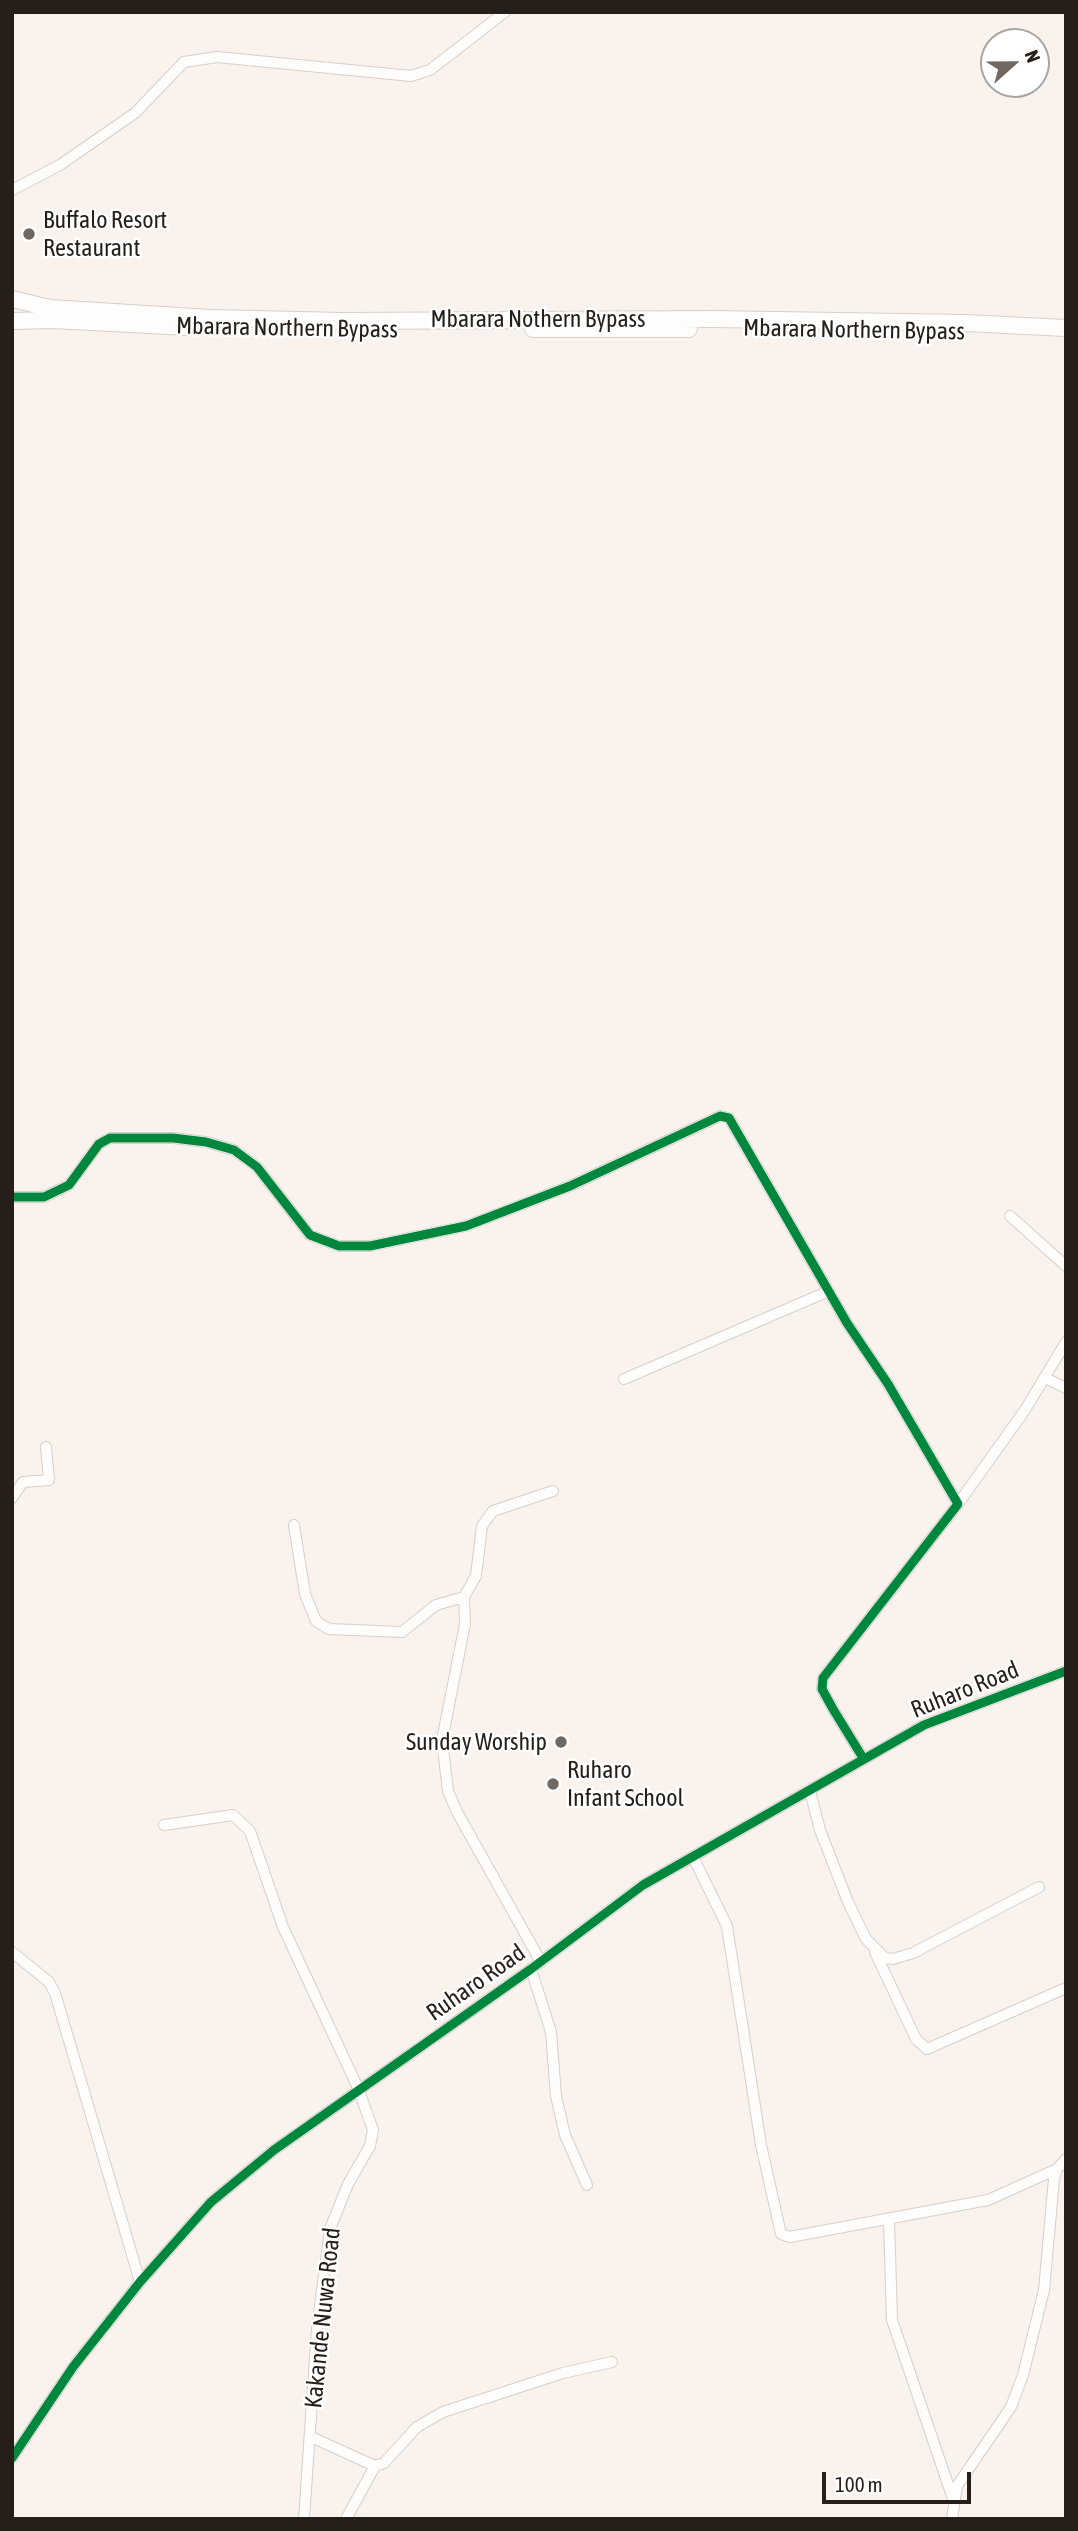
<!DOCTYPE html>
<html>
<head>
<meta charset="utf-8">
<style>
  body { margin:0 }
  #map { position:relative; width:1078px; height:2531px; overflow:hidden; background:#f9f2ed; font-family:"Asap Condensed",sans-serif }
  canvas { display:block }
  .frame { position:absolute; inset:0; border:14px solid #261e18; pointer-events:none }
  .north { position:absolute; left:980px; top:28px; width:70px; height:70px; box-sizing:border-box; background:#fff; border:2px solid #a8a5a3; border-radius:50%; rotate:69deg; font-size:19px; font-weight:700; line-height:28px; text-align:center; color:#261e18 }
  .north::after { content:''; display:block; margin:auto; width:24px; height:32px; background:#706863; clip-path:polygon(50% 0,100% 100%,50% 72%,0 100%) }
  .scale { position:absolute; left:822px; top:2472px; width:149px; height:32px; box-sizing:border-box; border:4px solid #261e18; border-top:0; padding-left:9px; font-size:21px; line-height:24px; white-space:nowrap; color:#261e18; -webkit-text-stroke:5px #fff; paint-order:stroke }
</style>
</head>
<body>
<div id="map">
<canvas width="1078" height="2531"></canvas>
<div class="frame"></div>
<div class="north">N</div>
<div class="scale">100 m</div>
</div>
<script>
const context = document.querySelector('canvas').getContext('2d');
context.lineJoin = 'round';
function poly(rows) {
  const path = new Path2D();
  for (const r of rows) {
    path.moveTo(r[0], r[1]);
    for (let i = 2; i < r.length; i += 2) path.lineTo(r[i], r[i + 1]);
  }
  return path;
}
function stroke(path, color, width, dash) {
  context.strokeStyle = color;
  context.lineWidth = width;
  context.lineCap = dash ? 'butt' : 'round';
  context.setLineDash(dash || []);
  context.stroke(path);
}
function label(font, color, halo, rows, align = 'center') {
  context.font = font + ' "Asap Condensed",sans-serif';
  context.lineWidth = 5;
  context.setLineDash([]);
  context.textBaseline = 'middle';
  context.strokeStyle = halo;
  context.fillStyle = color;
  for (const [text, x, y, turn = 0] of rows) {
    context.save();
    context.translate(x, y);
    context.rotate((+turn || 0) * Math.PI / 180);
    context.textAlign = isNaN(turn) ? turn : align;
    if (halo) context.strokeText(text, 0, 0);
    context.fillText(text, 0, 0);
    context.restore();
  }
}
const minor = poly([
  [12,190,60,165,135,113,184,62,217,57,411,76,430,70,505,12],
  [12,1197,44,1197,69,1185,99,1144,110,1138,173,1138,206,1142,234,1150,257,1167,310,1235,339,1246,370,1246,466,1226,570,1186,720,1116,729,1118,847,1323,888,1384,958,1504,823,1678,822,1689,833,1709,863,1758],
  [1010,1216,1066,1266],
  [1045,1378,1066,1388],
  [624,1379,829,1291],
  [12,1498,23,1482,49,1480,46,1447],
  [958,1504,1025,1410,1066,1342],
  [294,1525,305,1594,316,1621,329,1629,402,1632,436,1605,464,1597],
  [810,1791,820,1830,848,1902,866,1939,885,1958,893,1959,913,1953,1039,1887],
  [164,1825,233,1815,250,1831,283,1927,358,2088,373,2130,370,2146,348,2184,330,2229,317,2328,304,2519],
  [693,1857,727,1926,761,2145,781,2234,790,2237,988,2200,1057,2169],
  [12,1952,49,1982,55,1993,140,2282],
  [875,1952,916,2039,927,2049,1066,1988],
  [541,1962,457,1812,448,1791,442,1740,465,1624,464,1597,476,1576,482,1526,493,1511,553,1491],
  [531,1969,551,2032,556,2096,565,2135,587,2185],
  [889,2219,892,2320,953,2499],
  [311,2437,375,2466,384,2463,417,2427,443,2412,563,2373,612,2362],
  [12,2458,73,2367,140,2282,211,2202,274,2150,531,1969,643,1885,924,1725,1066,1671],
  [346,2519,375,2466],
  [952,2519,957,2486,1011,2407,1023,2375,1044,2290,1054,2179,1057,2169,1066,2159]
]);
const highway = poly([
  [12,299,50,308,210,318,343,321,713,319,966,323,1066,328],
  [12,321,53,320,189,327],
  [533,329,689,329]
]);
stroke(minor, '#d6cfca', 12);
stroke(highway, '#d6cfca', 18);
stroke(minor, '#fefdfc', 10);
stroke(highway, '#fefdfc', 16);
stroke(poly([
  [12,1197,44,1197,69,1185,99,1144,110,1138,173,1138,206,1142,234,1150,257,1167,310,1235,339,1246,370,1246,466,1226,570,1186,720,1116,729,1118,847,1323,888,1384,958,1504,823,1678,822,1689,833,1709,863,1758],
  [12,2458,73,2367,140,2282,211,2202,274,2150,531,1969,643,1885,924,1725,1066,1671]
]), '#00873e', 9);
for (const [x, y, r, color] of [
  [29,234,7,"#706863"],
  [561,1742,7,"#706863"],
  [553,1784,7,"#706863"]
]) {
  const dot = new Path2D();
  dot.arc(x, y, r, 0, 2 * Math.PI);
  context.fillStyle = color;
  context.fill(dot);
  stroke(dot, '#fff', 2.5);
}
label('24px', '#261e18', '#fff', [
  ["Buffalo Resort",43,220],
  ["Restaurant",43,248],
  ["Sunday Worship",547,1742,"right"],
  ["Ruharo",567,1770],
  ["Infant School",567,1798]
], 'left');
label('24px', '#261e18', '#fff', [
  ["Mbarara Nothern Bypass",538,319],
  ["Mbarara Northern Bypass",287,328,1],
  ["Mbarara Northern Bypass",854,330,1],
  ["Ruharo Road",965,1690,-22],
  ["Ruharo Road",476,1983,-35],
  ["Kakande Nuwa Road",323,2318,-84]
]);
</script>
</body>
</html>
